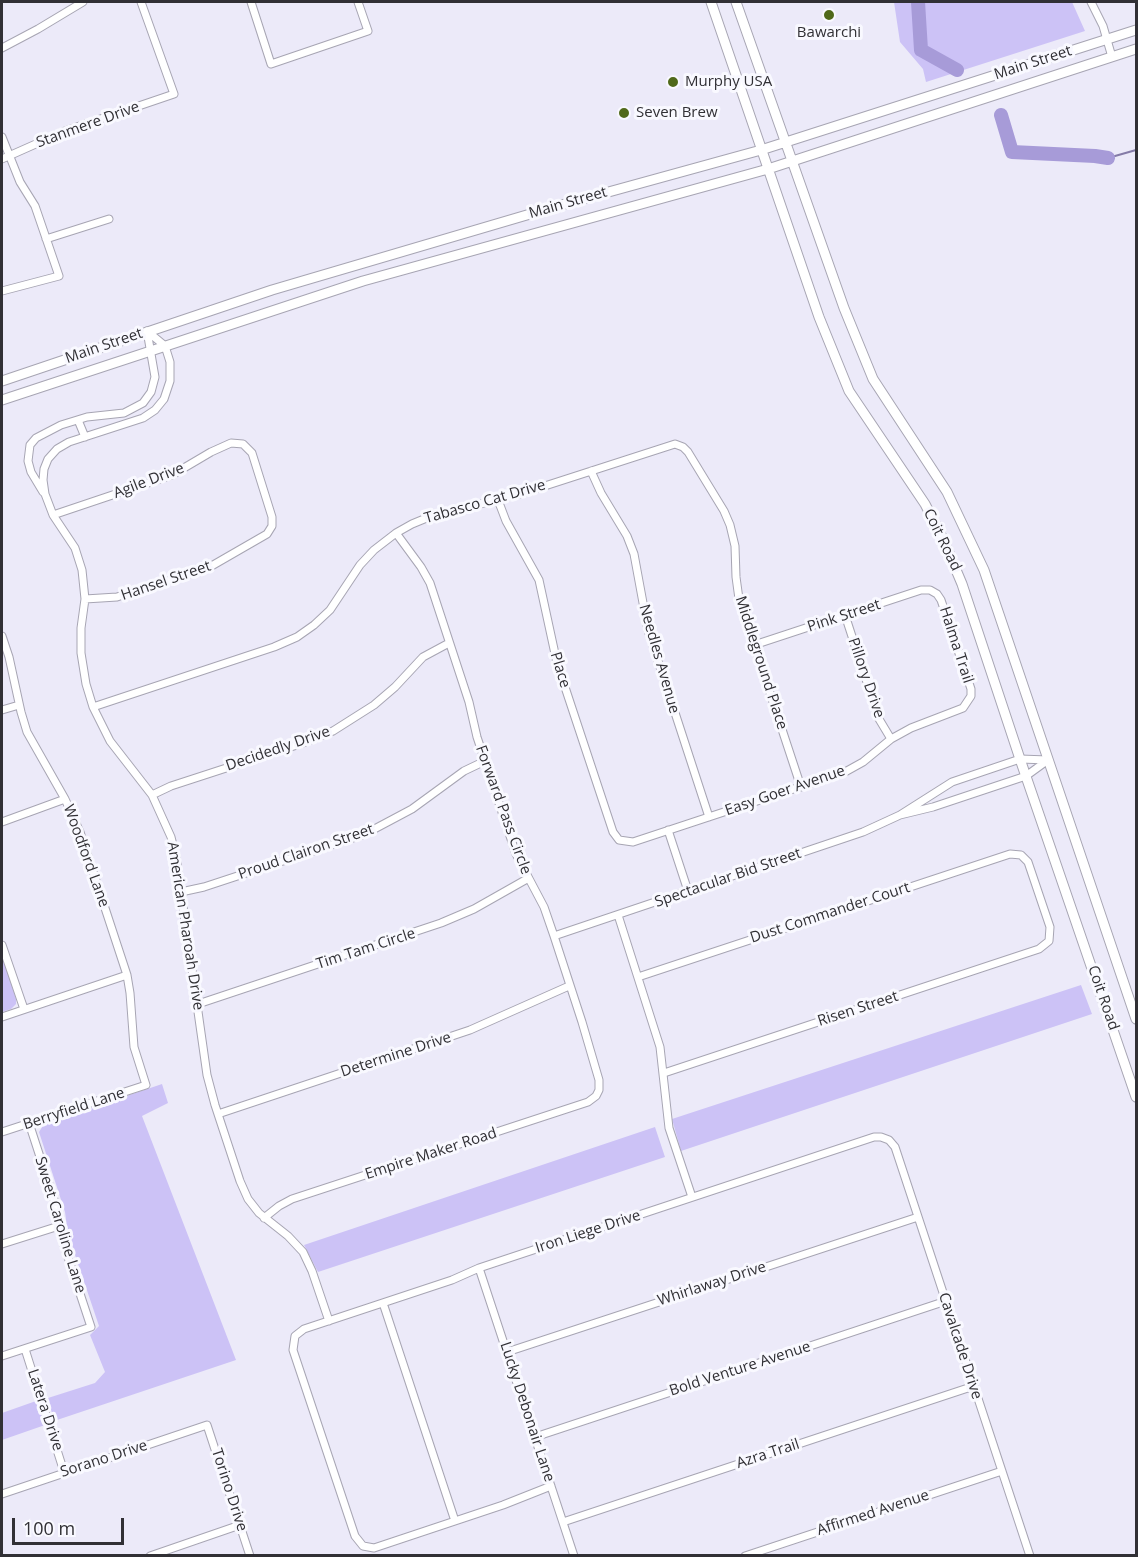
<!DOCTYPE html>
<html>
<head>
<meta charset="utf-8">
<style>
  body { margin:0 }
  #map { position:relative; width:1138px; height:1557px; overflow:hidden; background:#eceaf9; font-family:"Open Sans",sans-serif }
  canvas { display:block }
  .frame { position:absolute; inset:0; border:3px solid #313035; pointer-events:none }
  .scale { position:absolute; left:12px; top:1518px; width:112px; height:27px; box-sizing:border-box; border:3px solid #313035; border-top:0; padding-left:8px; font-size:18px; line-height:21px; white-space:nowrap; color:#313035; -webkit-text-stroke:4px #f9f9ff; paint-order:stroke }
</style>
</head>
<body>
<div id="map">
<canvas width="1138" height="1557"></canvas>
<div class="frame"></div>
<div class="scale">100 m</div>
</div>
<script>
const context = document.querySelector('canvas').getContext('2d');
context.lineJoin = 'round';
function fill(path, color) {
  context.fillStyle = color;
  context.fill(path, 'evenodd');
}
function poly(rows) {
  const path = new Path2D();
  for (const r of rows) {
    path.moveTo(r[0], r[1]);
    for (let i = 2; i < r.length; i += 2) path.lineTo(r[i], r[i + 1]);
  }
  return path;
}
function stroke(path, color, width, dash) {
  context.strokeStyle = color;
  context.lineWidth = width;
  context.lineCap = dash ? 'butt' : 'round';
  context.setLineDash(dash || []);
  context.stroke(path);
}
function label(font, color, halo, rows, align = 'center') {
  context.font = font + ' "Open Sans",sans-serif';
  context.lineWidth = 6;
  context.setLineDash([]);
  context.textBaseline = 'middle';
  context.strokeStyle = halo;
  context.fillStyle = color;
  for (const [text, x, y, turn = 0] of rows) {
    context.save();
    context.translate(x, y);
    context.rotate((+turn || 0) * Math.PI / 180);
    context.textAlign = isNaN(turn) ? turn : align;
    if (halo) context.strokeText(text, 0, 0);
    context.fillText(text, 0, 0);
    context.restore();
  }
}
fill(poly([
  [894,2,1072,2,1085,31,926,82,923,69,900,42],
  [2,956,16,999,16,1004,11,1009,2,1012],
  [1081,985,1092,1014,681,1151,672,1119],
  [162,1084,168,1103,142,1116,236,1360,54,1421,48,1398,95,1383,105,1372,90,1335,99,1326,68,1234,65,1212,39,1132,44,1124],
  [655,1127,665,1157,318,1272,304,1245],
  [36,1401,45,1425,2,1440,2,1413]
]), '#ccc2f6');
stroke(poly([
  [1108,158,1136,150]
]), '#847ba7', 2);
stroke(poly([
  [918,2,921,50,957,70],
  [1001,115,1012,152,1095,156,1108,158]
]), '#a79bd8', 14);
const street = poly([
  [251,2,271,64,368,31,358,2],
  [1091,2,1103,26,1112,57],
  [2,48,38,29,83,2],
  [2,137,20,182,35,206,59,276,2,291],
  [2,159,65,131,174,94,141,2],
  [46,239,109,219],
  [147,331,165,346,170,362,170,381,164,399,155,410,143,418,69,442,57,449,48,459,44,469,43,480,45,494,53,515,75,548,82,570,85,599,81,628,81,653,86,684,93,707,110,741,152,795,171,837,176,857,207,1075,215,1105,240,1181,248,1199,259,1213,288,1236,303,1252,312,1271,329,1321],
  [78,420,85,437],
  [591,471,601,493,627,536,634,554,648,630,709,817],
  [43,492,31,472,28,461,30,445,36,438,61,425,87,417,124,413,143,403,151,392,155,377,147,331],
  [498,500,506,521,539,580,557,663,613,832,619,840,633,842,845,772,863,762,891,739,911,728,963,708,971,696,971,689,941,600,937,594,930,590,921,590,754,645],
  [53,515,172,475,211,452,231,443,243,444,252,453,272,517,272,526,267,534,208,568,117,597,85,599],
  [845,615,879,719,891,739],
  [2,636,9,657,21,712,27,732,65,799,80,832,127,975,130,993,134,1047,146,1085,2,1132],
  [93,707,274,647,297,637,314,625,330,610,360,565,374,550,396,533,412,524,429,517,520,494,675,444,683,447,688,452,724,511,730,525,735,546,736,577,739,599,801,787],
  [2,710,19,705],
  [1020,759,1048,760,1026,776,933,807,900,815,952,782,1020,759],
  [152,795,171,786,300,744,333,731,374,705,395,687,423,657,449,643],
  [2,822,65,799],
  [668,830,688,891],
  [181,892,204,887,365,834,412,809,464,771,485,761],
  [618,915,660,1047,669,1128,692,1197],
  [554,936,863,832,900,815],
  [2,945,24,1009],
  [638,977,1010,854,1021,855,1028,862,1050,927,1049,941,1039,949,664,1073],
  [198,1004,441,923,474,909,527,879],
  [2,1017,127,975],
  [218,1114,470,1030,569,986],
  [264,1218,279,1206,292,1199,588,1102,596,1096,599,1090,599,1080,582,1022,554,936,544,907,516,854,477,737,469,702,430,583,421,567,396,533],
  [2,1244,59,1226],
  [479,1268,574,1556],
  [383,1303,455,1521],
  [25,1349,64,1472],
  [507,1352,918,1217],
  [2,1356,91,1327,61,1236,56,1206,29,1123],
  [535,1437,946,1301],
  [551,1486,503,1505,374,1548,363,1546,355,1536,293,1350,295,1336,304,1329,452,1280,479,1268,874,1137,881,1137,889,1140,895,1147,1030,1556],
  [2,1494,207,1425,250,1556],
  [563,1522,974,1386],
  [150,1556,240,1525],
  [745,1556,1002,1471]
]);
const secondary = poly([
  [711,2,819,317,849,391,925,504,943,539,962,584,1020,759,1136,1097],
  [736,2,844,308,873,379,947,492,984,570,1136,1019],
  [2,381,272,290,554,207,761,150,1136,30],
  [2,400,363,281,768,169,1136,49]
]);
stroke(street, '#a7a5b3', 9);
stroke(secondary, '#a7a5b3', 11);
stroke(street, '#fff', 7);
stroke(secondary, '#fff', 9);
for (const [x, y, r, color] of [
  [829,15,6,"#50691a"],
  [673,82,6,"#50691a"],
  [624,113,6,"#50691a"]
]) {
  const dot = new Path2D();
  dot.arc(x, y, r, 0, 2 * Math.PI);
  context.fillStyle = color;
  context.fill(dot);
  stroke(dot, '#f9f9ff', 2);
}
label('15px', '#313035', '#f9f9ff', [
  ["Bawarchi",829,33,"center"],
  ["Murphy USA",685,82],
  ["Seven Brew",636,113]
], 'left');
label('15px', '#313035', '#f9f9ff', [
  ["Main Street",1033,63,-18],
  ["Stanmere Drive",88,125,-20],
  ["Main Street",568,203,-16],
  ["Main Street",104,346,-19],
  ["Agile Drive",149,481,-21],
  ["Tabasco Cat Drive",485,502,-16],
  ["Coit Road",942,540,64],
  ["Hansel Street",166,581,-19],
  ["Pink Street",844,616,-18],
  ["Halma Trail",956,645,72],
  ["Needles Avenue",659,659,74],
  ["Middleground Place",761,663,72],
  ["Place",560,670,73],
  ["Pillory Drive",866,678,71],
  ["Decidedly Drive",278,749,-19],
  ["Easy Goer Avenue",785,791,-19],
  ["Forward Pass Circle",503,810,70],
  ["Proud Clairon Street",306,852,-19],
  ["Woodford Lane",86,856,70],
  ["Spectacular Bid Street",728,878,-19],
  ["Dust Commander Court",830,913,-18],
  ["American Pharoah Drive",185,926,81],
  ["Tim Tam Circle",366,949,-18],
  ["Coit Road",1103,998,71],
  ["Risen Street",858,1009,-18],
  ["Determine Drive",396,1055,-18],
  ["Berryfield Lane",74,1109,-18],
  ["Empire Maker Road",431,1154,-18],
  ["Sweet Caroline Lane",60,1225,73],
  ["Iron Liege Drive",588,1232,-18],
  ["Whirlaway Drive",712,1284,-18],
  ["Cavalcade Drive",960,1346,72],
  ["Bold Venture Avenue",740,1369,-18],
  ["Latera Drive",45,1410,72],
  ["Lucky Debonair Lane",527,1412,72],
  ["Azra Trail",768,1454,-18],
  ["Sorano Drive",104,1459,-18],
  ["Torino Drive",229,1490,72],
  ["Affirmed Avenue",873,1513,-18]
]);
</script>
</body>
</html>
